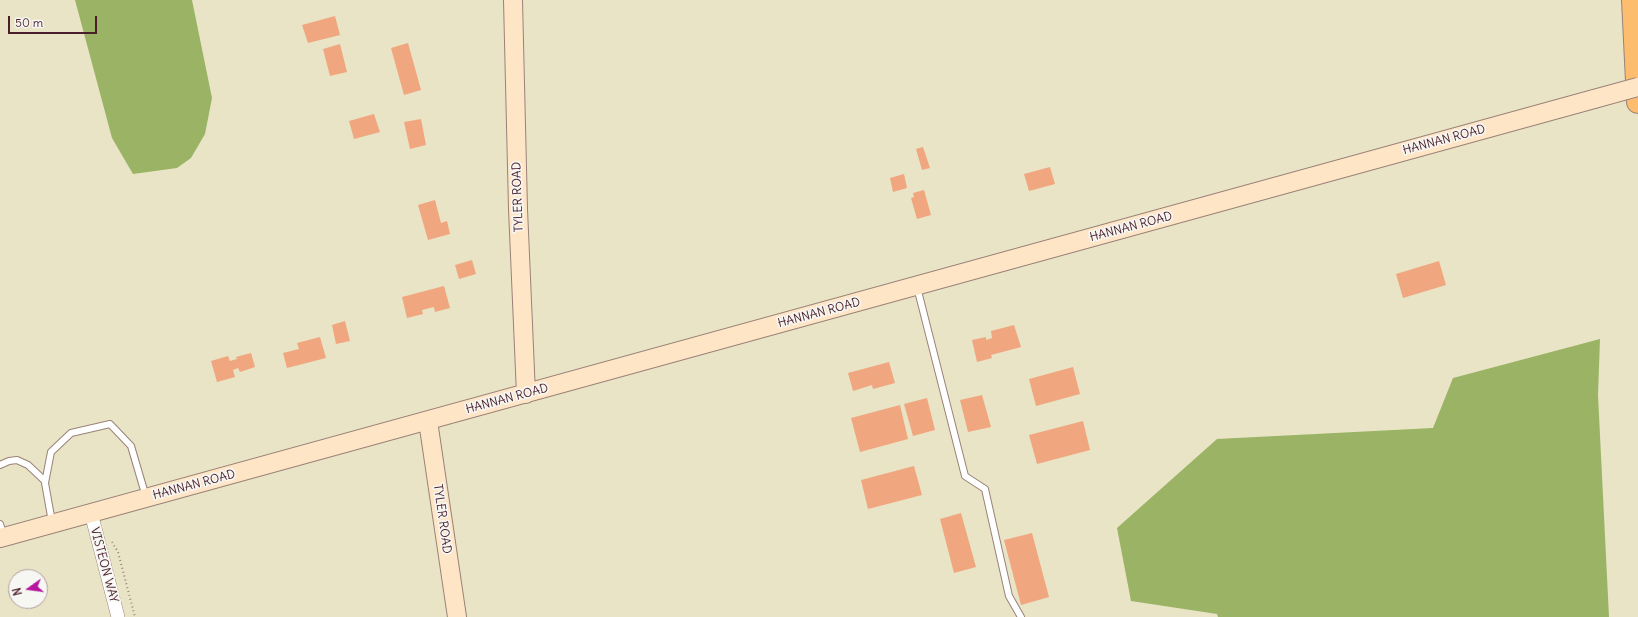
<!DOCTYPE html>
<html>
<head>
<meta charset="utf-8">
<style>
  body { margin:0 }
  #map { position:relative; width:1638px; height:617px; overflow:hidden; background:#e9e4c6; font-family:Delius,sans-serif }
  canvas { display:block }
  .north { position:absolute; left:8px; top:569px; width:40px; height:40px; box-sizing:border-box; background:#f6f6f2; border:1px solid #b1a0a2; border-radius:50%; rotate:256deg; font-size:11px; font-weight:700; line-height:16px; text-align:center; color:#4a1f2b }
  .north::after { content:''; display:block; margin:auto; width:14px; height:18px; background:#b5179e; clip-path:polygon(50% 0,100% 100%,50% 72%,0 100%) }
  .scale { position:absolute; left:8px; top:16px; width:89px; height:18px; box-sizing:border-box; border:2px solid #4a1f2b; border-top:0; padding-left:5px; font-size:12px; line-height:14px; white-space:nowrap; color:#4a1f2b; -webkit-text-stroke:3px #f6f6f2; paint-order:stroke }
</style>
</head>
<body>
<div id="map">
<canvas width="1638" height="617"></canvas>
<div class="north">N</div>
<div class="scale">50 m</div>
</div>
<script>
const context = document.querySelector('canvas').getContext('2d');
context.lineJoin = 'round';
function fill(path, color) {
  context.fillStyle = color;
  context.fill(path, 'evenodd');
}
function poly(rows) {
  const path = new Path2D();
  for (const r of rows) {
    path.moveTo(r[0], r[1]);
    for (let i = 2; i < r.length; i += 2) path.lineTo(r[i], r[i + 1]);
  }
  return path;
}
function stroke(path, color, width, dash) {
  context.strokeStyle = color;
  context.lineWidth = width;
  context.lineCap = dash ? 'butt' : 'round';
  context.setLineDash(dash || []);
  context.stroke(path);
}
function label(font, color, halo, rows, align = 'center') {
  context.font = font + ' Delius,sans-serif';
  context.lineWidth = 3.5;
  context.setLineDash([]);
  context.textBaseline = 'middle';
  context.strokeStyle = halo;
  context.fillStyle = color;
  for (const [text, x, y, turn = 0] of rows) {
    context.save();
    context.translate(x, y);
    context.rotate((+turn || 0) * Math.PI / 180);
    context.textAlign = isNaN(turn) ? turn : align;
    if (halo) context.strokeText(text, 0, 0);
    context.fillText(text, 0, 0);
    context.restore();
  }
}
fill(poly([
  [75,0,192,0,212,98,205,134,191,158,177,168,133,174,112,138],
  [1600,339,1598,395,1609,617,1218,617,1217,614,1131,601,1117,528,1217,439,1433,428,1453,378]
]), '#9bb365');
fill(poly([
  [335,16,340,35,308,43,302,25],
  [408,43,421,90,404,95,391,48],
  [340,44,347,72,330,76,323,49],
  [374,114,380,132,354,139,349,121],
  [421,119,426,145,410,149,404,122],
  [923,147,930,168,922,170,916,149],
  [1050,167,1055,184,1029,191,1024,174],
  [904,174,907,188,893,192,890,178],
  [924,190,931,215,917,219,911,198,914,197,913,193],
  [435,200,441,223,447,221,450,234,428,240,418,205],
  [472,260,476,274,459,279,455,265],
  [1439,261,1446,285,1403,298,1396,274],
  [444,286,450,308,435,312,434,307,422,310,423,314,407,318,402,297],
  [345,321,350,341,336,344,332,325],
  [1014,325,1021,347,991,355,992,358,977,362,972,340,986,337,986,340,992,338,991,331],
  [320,337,326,358,287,368,283,353,299,349,297,343],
  [251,353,255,367,240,372,238,368,233,370,235,377,217,382,211,361,228,356,230,361,237,359,236,357],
  [889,362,895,383,873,389,872,385,853,391,848,373],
  [1073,367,1080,394,1036,406,1029,379],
  [982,395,991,427,968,432,960,400],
  [927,398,935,430,913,436,904,404],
  [900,405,908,439,860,452,851,418],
  [1083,421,1090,450,1037,464,1029,435],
  [914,466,922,495,868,509,861,480],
  [961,513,976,567,954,573,940,519],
  [1032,533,1049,597,1021,605,1004,540]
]), '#f0a67f');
const lane = poly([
  [917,287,965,476,985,489,1009,596,1021,617],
  [0,465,9,461,17,460,28,465,45,481],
  [52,522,45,483,51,452,71,433,110,424,131,446,146,497],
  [0,524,4,536]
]);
const street = poly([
  [91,513,118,617]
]);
const secondary = poly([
  [513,0,518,209,526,394],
  [428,421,457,617],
  [0,538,1594,99]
]);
const highway = poly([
  [1633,0,1638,102]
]);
stroke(lane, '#9a8278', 8);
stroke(street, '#9a8278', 14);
stroke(secondary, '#9a8278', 20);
stroke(highway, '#9a8278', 24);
stroke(poly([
  [112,542,118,552,135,617]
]), '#9a8278', 2, [1, 3]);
stroke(lane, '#fff', 6);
stroke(street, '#fff', 13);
stroke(secondary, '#fee5c5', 18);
stroke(highway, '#fcbd6f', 22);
const secondaryBridge = poly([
  [1594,99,1638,87]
]);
stroke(secondaryBridge, '#9a8278', 20, []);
stroke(secondaryBridge, '#fee5c5', 18);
label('12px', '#4a1f2b', '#f6f6f2', [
  ["HANNAN ROAD",1444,140,-15],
  ["TYLER ROAD",518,197,-92],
  ["HANNAN ROAD",1131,227,-15],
  ["HANNAN ROAD",819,313,-15],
  ["HANNAN ROAD",507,399,-15],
  ["HANNAN ROAD",194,485,-15],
  ["TYLER ROAD",442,519,82],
  ["VISTEON WAY",104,565,75]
]);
</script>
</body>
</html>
